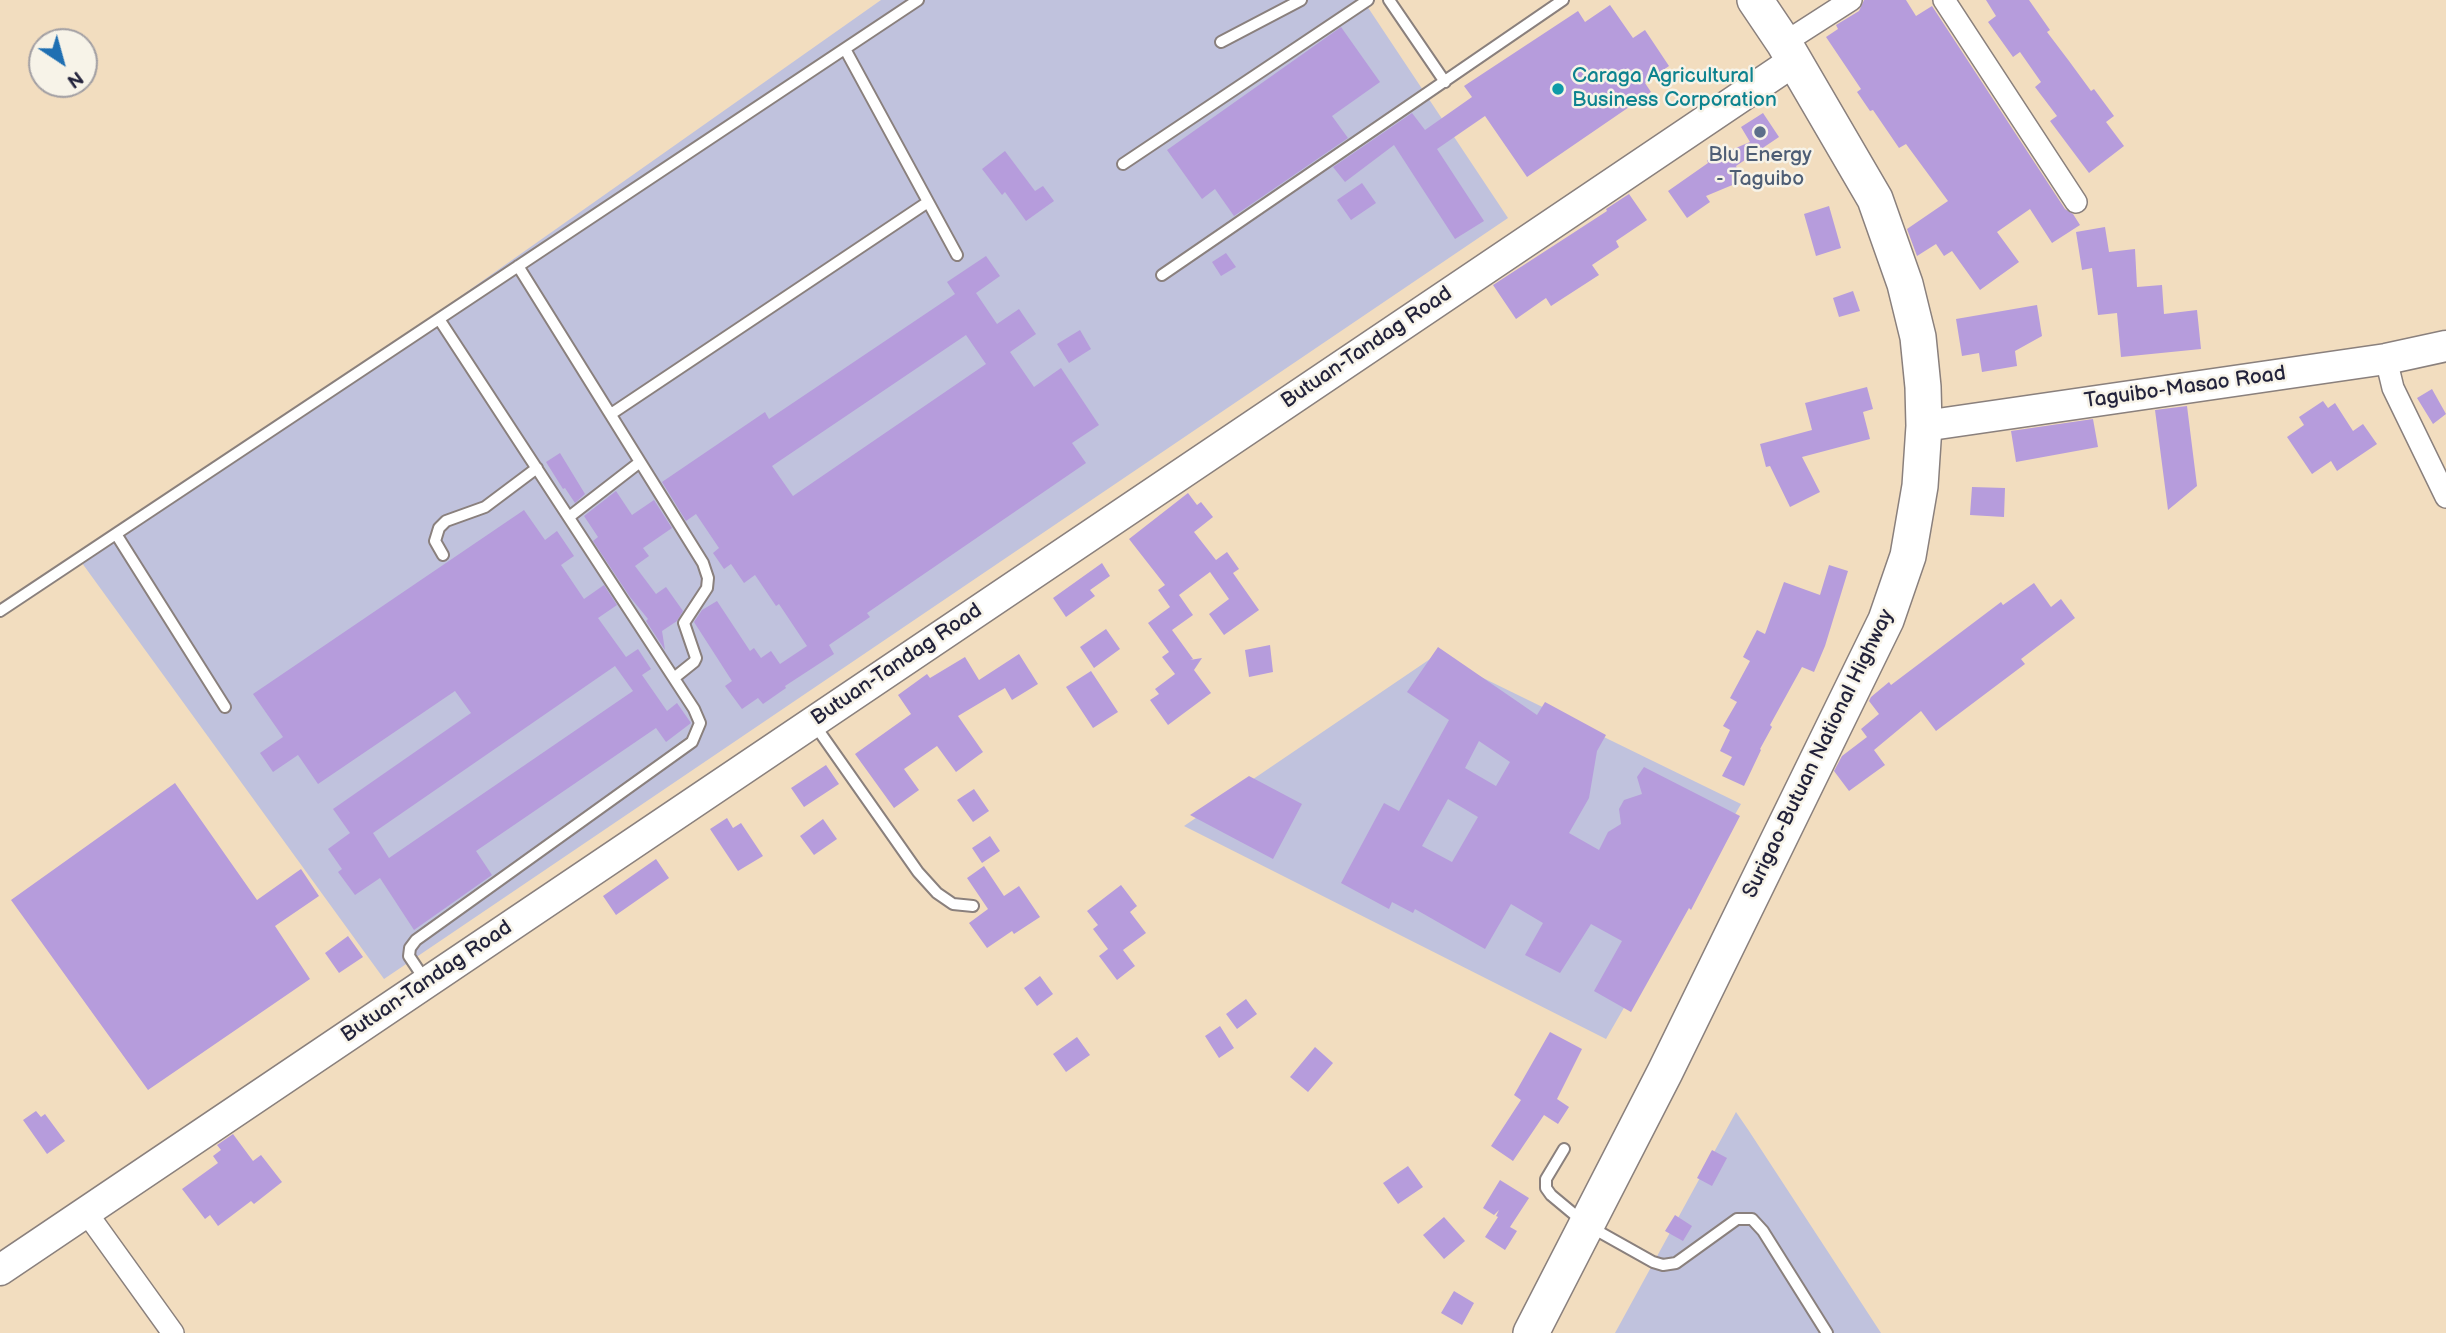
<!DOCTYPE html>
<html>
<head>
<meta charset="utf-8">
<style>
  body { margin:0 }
  #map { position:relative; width:2446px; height:1333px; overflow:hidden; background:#f2ddbf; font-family:"Balsamiq Sans",sans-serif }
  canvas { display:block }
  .north { position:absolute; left:28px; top:28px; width:70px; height:70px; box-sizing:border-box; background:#f7f3e8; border:2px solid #a29fa3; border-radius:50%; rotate:144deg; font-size:19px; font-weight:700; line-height:28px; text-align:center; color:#22223b }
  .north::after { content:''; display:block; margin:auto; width:24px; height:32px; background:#1f6fb2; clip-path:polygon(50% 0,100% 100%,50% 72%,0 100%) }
</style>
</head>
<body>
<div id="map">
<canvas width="2446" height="1333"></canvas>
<div class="north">N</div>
</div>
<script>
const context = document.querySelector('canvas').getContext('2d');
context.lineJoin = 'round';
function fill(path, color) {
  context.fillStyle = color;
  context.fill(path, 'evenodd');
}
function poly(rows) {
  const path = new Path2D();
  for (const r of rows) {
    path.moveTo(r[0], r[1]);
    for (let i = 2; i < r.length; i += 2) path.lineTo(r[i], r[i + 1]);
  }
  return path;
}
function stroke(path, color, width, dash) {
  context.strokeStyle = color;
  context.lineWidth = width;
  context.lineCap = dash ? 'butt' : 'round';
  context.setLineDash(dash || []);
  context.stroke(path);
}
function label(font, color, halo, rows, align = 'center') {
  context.font = font + ' "Balsamiq Sans",sans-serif';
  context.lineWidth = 5;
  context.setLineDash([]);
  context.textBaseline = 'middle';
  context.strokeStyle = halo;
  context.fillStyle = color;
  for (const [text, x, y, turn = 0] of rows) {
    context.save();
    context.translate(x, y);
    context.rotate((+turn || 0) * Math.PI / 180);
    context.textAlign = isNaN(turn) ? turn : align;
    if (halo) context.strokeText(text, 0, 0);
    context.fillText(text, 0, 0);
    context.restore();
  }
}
fill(poly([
  [881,0,1363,0,1508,218,384,979,82,563],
  [1436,655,1741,804,1606,1039,1184,826],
  [1736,1112,1749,1131,1881,1333,1615,1333]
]), '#c0c2dd');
fill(poly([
  [1864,0,1906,0,1916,16,1932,6,2065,209,2073,214,2080,225,2052,243,2030,209,1997,232,2019,262,1980,290,1952,251,1944,256,1936,244,1917,256,1907,229,1948,201,1906,144,1899,148,1873,110,1870,111,1857,92,1861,89,1826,37,1838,29,1836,25,1859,11],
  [1986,0,2029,0,2050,30,2047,32,2069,61,2091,91,2094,89,2114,116,2106,122,2124,146,2089,173,2050,121,2057,116,2035,87,2041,82,2020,52,2013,57,1988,22,1996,16],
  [1610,5,1633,38,1645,30,1669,66,1645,83,1651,92,1527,177,1485,116,1437,149,1484,221,1455,239,1394,145,1345,182,1333,167,1412,113,1425,130,1472,97,1464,86,1578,11,1585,22],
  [1341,27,1380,82,1332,116,1348,138,1234,216,1215,189,1202,199,1167,150],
  [1763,113,1779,137,1736,166,1742,181,1706,196,1710,202,1687,218,1668,191,1708,163,1707,160,1750,142,1741,127],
  [1005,151,1035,191,1043,186,1054,201,1026,221,1005,192,1002,195,982,169],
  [1362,183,1376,203,1351,220,1337,200],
  [1629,194,1647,220,1616,241,1619,247,1592,265,1599,275,1551,306,1546,298,1516,319,1493,285,1607,211,1606,209],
  [1829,206,1841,248,1816,256,1804,214],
  [2105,227,2109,252,2135,249,2137,287,2162,285,2164,314,2197,310,2201,349,2121,357,2117,313,2098,315,2092,268,2082,270,2076,232],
  [1226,253,1236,267,1221,276,1212,262],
  [986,256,1000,276,976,293,997,324,1019,309,1036,334,1010,352,1034,387,1061,368,1099,425,1072,443,1086,463,867,613,870,617,829,645,834,654,785,686,786,688,763,704,758,698,742,709,725,686,732,681,694,622,702,610,717,601,750,651,754,648,761,658,771,651,780,664,807,646,779,604,776,606,755,575,744,583,731,564,724,569,713,553,719,548,696,514,686,521,662,482,765,412,769,419,955,294,947,282],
  [966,335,986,364,793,496,772,466],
  [1853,291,1860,311,1839,317,1833,298],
  [2037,305,2042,336,2015,351,2017,366,1982,372,1979,353,1962,356,1956,319],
  [1080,330,1091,349,1069,363,1057,344],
  [1867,387,1873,409,1863,412,1870,439,1802,457,1820,492,1790,507,1770,466,1766,467,1760,444,1812,430,1805,403],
  [2432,389,2446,414,2433,424,2417,398],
  [2323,401,2328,408,2335,403,2353,431,2363,424,2377,444,2337,471,2331,461,2312,474,2287,437,2304,425,2299,417],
  [2187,406,2197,486,2168,510,2155,410],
  [2093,419,2098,447,2016,462,2011,431],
  [560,453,585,494,575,503,565,488,563,489,546,462],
  [1972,487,2005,488,2004,517,1970,515],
  [616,491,632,515,654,500,672,528,643,548,649,556,635,566,656,594,666,587,683,611,677,621,662,631,665,650,646,621,648,619,630,597,593,541,598,537,584,516],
  [1188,493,1197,505,1201,502,1213,517,1194,532,1216,560,1227,552,1239,569,1233,573,1259,610,1224,635,1209,614,1229,599,1210,572,1179,595,1193,615,1172,630,1193,659,1190,660,1202,658,1194,670,1211,693,1168,725,1150,700,1159,694,1155,689,1175,674,1162,657,1169,652,1148,623,1170,607,1158,590,1165,585,1129,539],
  [524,510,545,540,557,531,574,556,561,565,584,599,604,585,617,605,598,618,626,657,638,649,651,669,642,675,667,711,677,703,691,723,666,742,656,728,476,851,492,875,414,930,380,878,355,895,338,872,342,869,328,849,350,833,333,809,471,713,455,691,318,784,298,755,273,772,260,753,283,737,253,694],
  [615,666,633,691,389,858,373,833],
  [1102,563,1110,576,1090,590,1095,596,1066,617,1053,598],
  [1829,565,1848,571,1825,646,1814,672,1802,667,1770,725,1772,727,1760,749,1761,750,1744,786,1722,776,1732,757,1720,751,1730,730,1723,726,1737,702,1730,698,1750,661,1743,657,1757,630,1765,634,1784,582,1820,595],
  [2034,583,2051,607,2061,599,2075,618,2021,659,2025,664,1936,731,1921,711,1874,750,1885,765,1849,791,1834,771,1842,756,1867,737,1861,729,1879,714,1869,701,1871,697,1889,682,1891,685,2001,602,2003,605],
  [1106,629,1120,649,1094,668,1080,647],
  [1270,645,1273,672,1249,677,1245,650],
  [1438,647,1537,715,1545,702,1606,735,1597,751,1589,798,1569,833,1599,850,1608,832,1621,824,1619,809,1624,800,1642,794,1637,777,1644,767,1740,816,1691,910,1689,908,1631,1012,1594,991,1622,941,1591,924,1560,973,1525,955,1543,923,1511,904,1485,949,1415,909,1413,913,1392,902,1389,909,1341,883,1384,803,1399,811,1449,720,1407,692],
  [1479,741,1510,762,1496,786,1465,768],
  [1448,799,1478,817,1452,862,1422,846],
  [1019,654,1038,684,1012,700,1005,688,958,716,983,752,956,772,937,746,904,769,919,790,894,808,855,754,911,714,898,695,927,674,930,678,965,657,979,680],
  [1091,671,1118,712,1093,728,1066,687],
  [826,765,839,784,804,807,791,788],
  [1249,776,1302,804,1273,859,1190,815],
  [175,783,257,900,301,869,319,896,275,926,310,979,148,1090,11,900],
  [974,789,989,811,973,822,957,800],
  [727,818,733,828,741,823,763,856,738,871,710,829],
  [823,819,837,839,814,855,800,836],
  [990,836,1000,851,982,863,972,848],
  [656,859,669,878,616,915,603,896],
  [984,866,1004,896,1019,886,1040,917,1014,934,1012,931,987,948,969,923,988,909,967,878],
  [1121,885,1137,906,1130,912,1146,933,1123,950,1135,966,1117,980,1099,956,1108,949,1093,929,1098,925,1087,911],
  [348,936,363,957,339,973,325,953],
  [1040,976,1053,994,1037,1006,1024,988],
  [1246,999,1257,1014,1237,1029,1226,1014],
  [1220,1026,1234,1048,1219,1058,1205,1036],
  [1550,1032,1582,1049,1557,1099,1569,1107,1558,1124,1544,1115,1513,1161,1491,1146,1521,1100,1514,1095],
  [1077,1037,1090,1055,1066,1072,1053,1054],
  [1315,1047,1333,1063,1308,1092,1290,1077],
  [36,1111,41,1117,45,1114,65,1141,47,1154,23,1120],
  [233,1134,253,1161,261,1155,282,1182,254,1204,251,1201,218,1226,210,1215,205,1219,182,1189,218,1163,213,1156,221,1150,217,1145],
  [1712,1150,1727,1158,1712,1186,1697,1178],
  [1408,1166,1423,1187,1398,1204,1383,1183],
  [1500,1180,1529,1198,1510,1227,1517,1231,1505,1250,1485,1237,1498,1217,1496,1216,1499,1210,1494,1215,1483,1208],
  [1675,1215,1692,1226,1683,1241,1665,1231],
  [1444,1217,1465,1241,1444,1259,1423,1235],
  [1454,1291,1474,1303,1462,1325,1441,1313]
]), '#b69cdc');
const service = poly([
  [1389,0,1445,82],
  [1221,42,1301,0],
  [845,49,957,255],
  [1123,164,1368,0],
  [518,266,703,563,708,578,707,588,684,623,696,658,694,662,674,678],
  [1162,275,1563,0],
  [611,414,928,202],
  [569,517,640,462],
  [116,534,225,707],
  [443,555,435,541,439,528,446,521,485,507,537,468],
  [0,611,918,0],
  [814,724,918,872,937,893,953,904,973,906],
  [425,980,409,956,410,948,416,940,692,742,700,723,694,709,439,319],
  [1564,1149,1546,1179,1546,1188,1551,1195,1587,1225,1653,1262,1663,1265,1676,1263,1737,1219,1752,1219,1763,1231,1827,1333]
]);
const minor = poly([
  [1944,0,2076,202],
  [1784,43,1851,0],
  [2386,359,2393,388,2446,497],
  [86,1212,173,1333]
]);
const secondary = poly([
  [1924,426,2386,359,2446,346],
  [0,1270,1794,61]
]);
const trunk = poly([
  [1531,1333,1665,1072,1886,620,1908,556,1920,486,1924,426,1923,387,1918,337,1905,284,1875,199,1784,43,1755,0]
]);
stroke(service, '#8a807d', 14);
stroke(minor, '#8a807d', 24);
stroke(secondary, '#8a807d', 33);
stroke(trunk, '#8a807d', 38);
stroke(service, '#fff', 10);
stroke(minor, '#fff', 21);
stroke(secondary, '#fff', 30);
stroke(trunk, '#fff', 35);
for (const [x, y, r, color] of [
  [1558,89,7,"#0f9aa8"],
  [1760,132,7,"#5c6f8a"]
]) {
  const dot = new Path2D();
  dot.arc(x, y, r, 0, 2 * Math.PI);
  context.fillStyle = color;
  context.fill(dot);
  stroke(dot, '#f7f3e8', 2.5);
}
label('21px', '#0d838f', '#f7f3e8', [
  ["Caraga Agricultural",1572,77],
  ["Business Corporation",1572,101]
], 'left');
label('21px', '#4e5e75', '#f7f3e8', [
  ["Blu Energy",1760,156],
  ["- Taguibo",1760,180]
]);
label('21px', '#22223b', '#f7f3e8', [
  ["Butuan-Tandag Road",1367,348,-34],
  ["Taguibo-Masao Road",2185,388,-8],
  ["Butuan-Tandag Road",897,665,-34],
  ["Surigao-Butuan National Highway",1819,754,-64],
  ["Butuan-Tandag Road",427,982,-34]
]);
</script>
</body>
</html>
